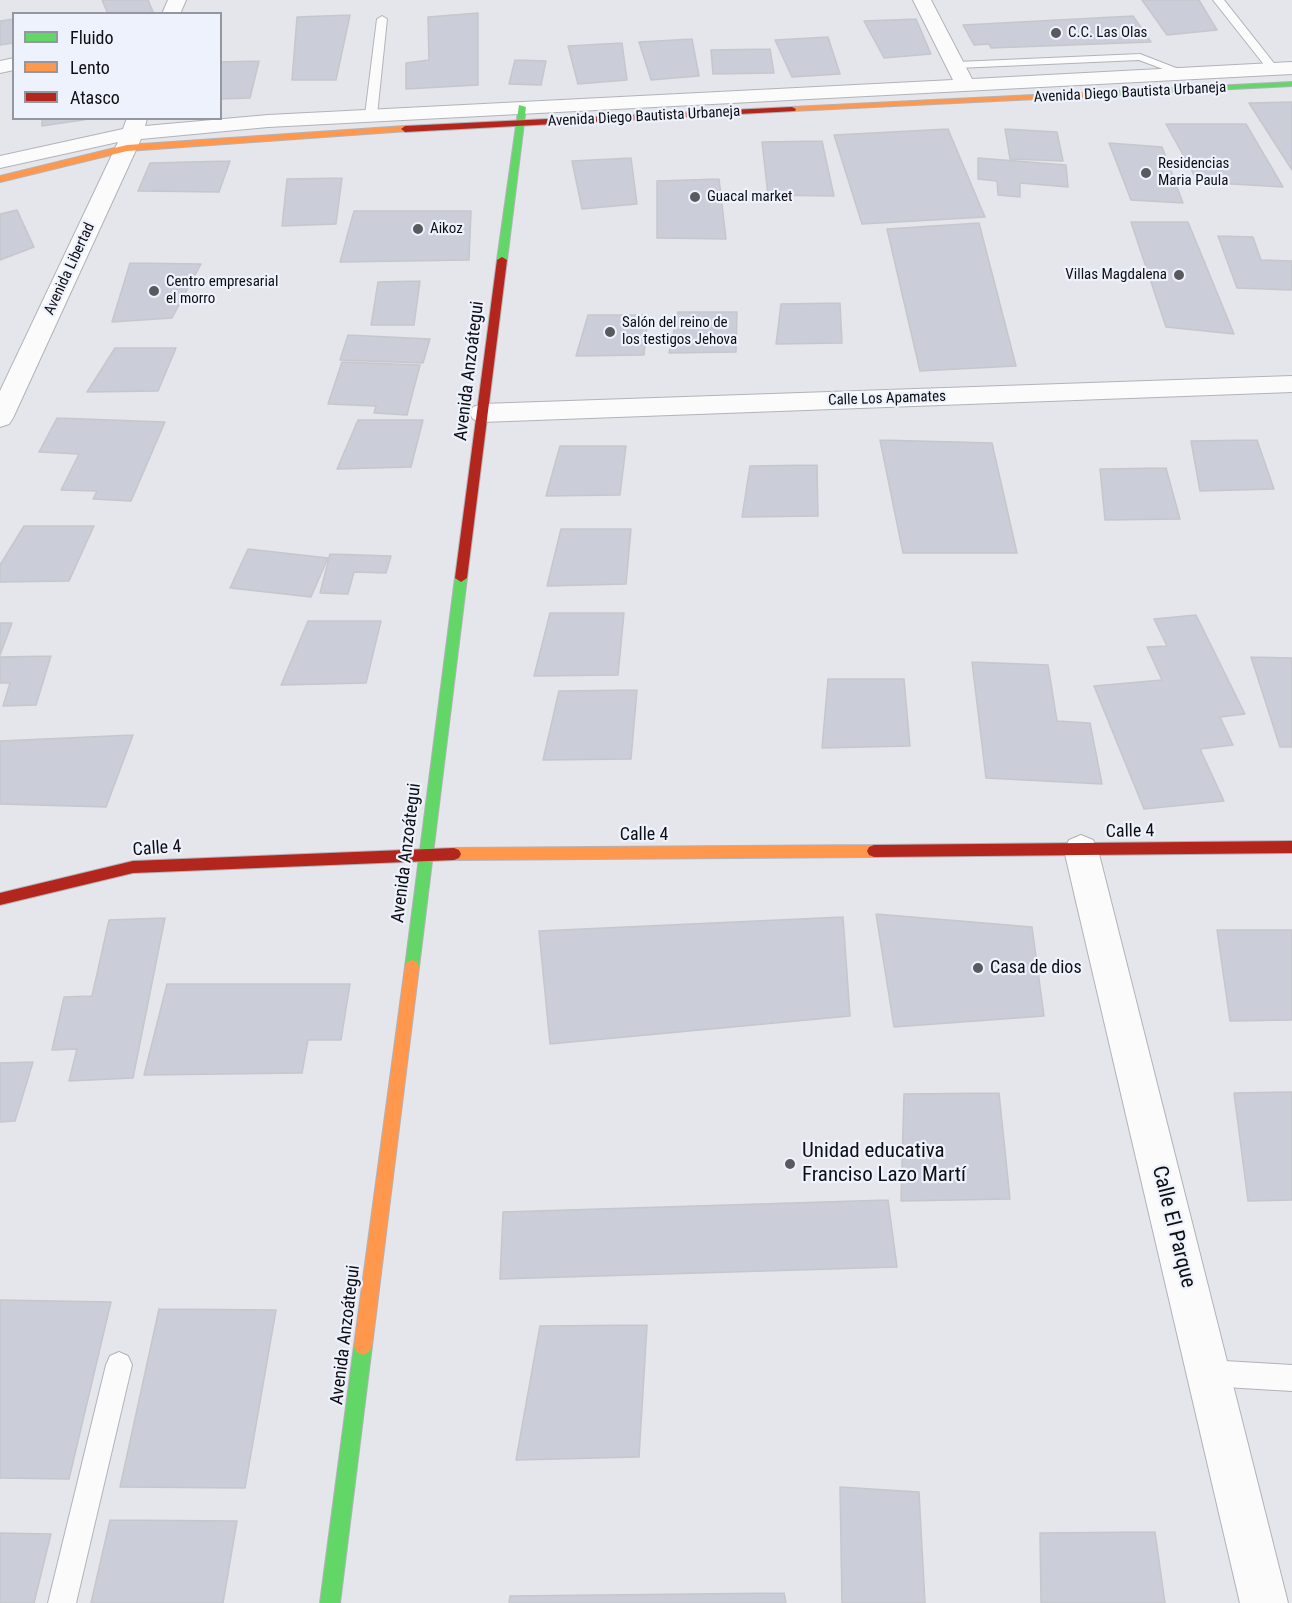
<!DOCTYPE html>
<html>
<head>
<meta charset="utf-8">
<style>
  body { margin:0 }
  #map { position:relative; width:1292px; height:1603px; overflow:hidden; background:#e4e6ec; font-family:"Roboto Condensed",sans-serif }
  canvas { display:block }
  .legend { position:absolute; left:12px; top:12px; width:210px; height:108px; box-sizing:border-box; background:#eef2fc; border:2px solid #94979f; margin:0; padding:8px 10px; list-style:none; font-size:18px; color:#0e0f13 }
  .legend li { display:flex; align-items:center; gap:12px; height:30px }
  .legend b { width:30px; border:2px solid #94979f }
</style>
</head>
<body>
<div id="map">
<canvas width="1292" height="1603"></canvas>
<ul class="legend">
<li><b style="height:8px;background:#63d668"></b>Fluido</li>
<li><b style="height:8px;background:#ff974d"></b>Lento</li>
<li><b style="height:8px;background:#b3261e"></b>Atasco</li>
</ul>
</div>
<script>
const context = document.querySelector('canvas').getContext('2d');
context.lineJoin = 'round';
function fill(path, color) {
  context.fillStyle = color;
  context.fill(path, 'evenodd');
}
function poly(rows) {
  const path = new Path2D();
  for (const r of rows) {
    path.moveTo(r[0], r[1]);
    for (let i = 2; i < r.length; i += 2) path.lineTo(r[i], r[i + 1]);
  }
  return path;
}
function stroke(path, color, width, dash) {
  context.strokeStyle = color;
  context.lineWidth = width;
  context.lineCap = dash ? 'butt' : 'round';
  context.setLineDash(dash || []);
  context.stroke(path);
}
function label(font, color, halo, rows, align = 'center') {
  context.font = font + ' "Roboto Condensed",sans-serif';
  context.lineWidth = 4.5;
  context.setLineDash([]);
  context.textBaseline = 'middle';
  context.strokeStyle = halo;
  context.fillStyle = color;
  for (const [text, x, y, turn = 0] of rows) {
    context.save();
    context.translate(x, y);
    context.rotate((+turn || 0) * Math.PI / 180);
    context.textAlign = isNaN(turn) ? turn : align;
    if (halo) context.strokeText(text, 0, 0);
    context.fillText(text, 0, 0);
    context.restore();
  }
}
const building = poly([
  [102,0,148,0,154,14,108,14,102,0],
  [1142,0,1199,0,1217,30,1167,35,1142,0],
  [478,13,478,85,406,89,406,63,429,60,428,17,478,13],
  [350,15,336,80,292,80,297,17,350,15],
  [1133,16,1151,42,991,48,989,44,974,45,963,25,1133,16],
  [14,19,14,43,0,45,0,21,14,19],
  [916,19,931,54,884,58,864,21,916,19],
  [828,37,840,74,792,77,775,40,828,37],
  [692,39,699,76,651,80,639,42,692,39],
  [622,43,627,80,578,84,568,46,622,43],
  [770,49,774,73,713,74,711,50,770,49],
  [515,60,546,61,541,85,509,84,515,60],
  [259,61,250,98,220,99,220,62,259,61],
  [1292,102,1292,170,1249,103,1292,102],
  [42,118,89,118,89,119,42,126,42,118],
  [1166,124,1246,124,1283,187,1198,182,1166,124],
  [948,129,985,217,862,224,834,135,948,129],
  [1005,129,1057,132,1063,161,1010,159,1005,129],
  [822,141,834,196,768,195,762,142,822,141],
  [1109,143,1162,147,1183,203,1131,200,1109,143],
  [631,158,637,204,582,209,572,161,631,158],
  [978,158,1066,165,1068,187,1020,183,1020,197,998,195,997,181,978,179,978,158],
  [230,161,219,192,138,191,150,163,230,161],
  [342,178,336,224,282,226,287,179,342,178],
  [719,179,726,239,657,238,657,181,719,179],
  [17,210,34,247,0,260,0,214,17,210],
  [354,211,471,211,469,260,340,262,354,211],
  [1131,222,1188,222,1234,334,1166,327,1131,222],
  [979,223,1016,366,920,371,887,229,979,223],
  [1218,236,1253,237,1261,260,1292,261,1292,290,1237,288,1218,236],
  [130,263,201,264,172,318,112,322,130,263],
  [420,281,414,325,371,325,378,282,420,281],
  [840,303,842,343,776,344,781,304,840,303],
  [678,312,737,312,736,352,669,353,678,312],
  [588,315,648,315,644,355,576,356,588,315],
  [348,335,430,339,423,363,340,360,348,335],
  [115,348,176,348,158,391,87,392,115,348],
  [342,362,420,365,407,415,374,413,376,406,328,404,342,362],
  [57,418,165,422,131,501,93,499,97,491,61,490,79,454,39,452,57,418],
  [358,420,423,420,411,467,337,469,358,420],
  [880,440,992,443,1017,553,903,553,880,440],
  [1257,440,1274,489,1200,491,1191,441,1257,440],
  [560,446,626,446,620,495,546,496,560,446],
  [817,465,818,516,742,517,750,466,817,465],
  [1166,468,1180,519,1105,520,1100,469,1166,468],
  [24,526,94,526,69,581,0,582,0,565,24,526],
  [561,529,631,529,626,584,547,586,561,529],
  [248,549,328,558,311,597,230,588,248,549],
  [330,554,391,556,386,573,354,572,348,594,320,593,330,554],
  [550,613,624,613,618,675,534,676,550,613],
  [1196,615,1245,714,1220,717,1233,745,1200,749,1224,801,1144,809,1094,686,1162,680,1147,647,1167,646,1154,619,1196,615],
  [308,621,381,621,366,683,281,685,308,621],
  [0,623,12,623,0,655,0,623],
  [51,656,36,705,3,706,10,683,0,683,0,657,51,656],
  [1251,657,1292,658,1292,747,1280,747,1251,657],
  [972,662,1048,665,1057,721,1090,723,1102,784,986,778,972,662],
  [828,679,904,679,910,746,822,748,828,679],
  [637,690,631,759,543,760,559,691,637,690],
  [133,735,106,807,0,804,0,741,133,735],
  [876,914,1032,927,1044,1016,894,1027,876,914],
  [843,917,850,1016,550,1044,539,931,843,917],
  [165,918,133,1078,69,1081,77,1049,52,1050,64,997,92,996,109,920,165,918],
  [1217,930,1292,930,1292,1020,1230,1021,1217,930],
  [167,984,350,984,341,1040,308,1040,302,1073,144,1075,167,984],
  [33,1062,15,1121,0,1122,0,1063,33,1062],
  [1292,1092,1292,1200,1248,1201,1234,1093,1292,1092],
  [999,1093,1010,1199,901,1201,904,1094,999,1093],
  [888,1200,897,1267,500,1279,503,1212,888,1200],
  [0,1300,111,1302,69,1479,0,1478,0,1300],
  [159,1309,276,1310,245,1488,120,1487,159,1309],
  [647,1325,639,1457,516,1460,540,1326,647,1325],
  [840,1487,919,1492,925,1603,842,1603,840,1487],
  [110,1520,237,1521,223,1603,91,1603,110,1520],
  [1155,1532,1165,1603,1041,1603,1040,1533,1155,1532],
  [0,1533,51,1534,34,1603,0,1603,0,1533],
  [784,1593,786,1603,509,1603,510,1596,784,1593]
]);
fill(building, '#cbcdd8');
stroke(building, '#c5c7cc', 1.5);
const lane = poly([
  [1213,0,1224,0,1277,67,1277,71,1269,71,1213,0],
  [382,16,387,19,377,115,371,119,365,115,377,19,382,16],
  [1140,54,1189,73,1183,76,1179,75,1139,60,957,68,951,65,957,62,1140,54],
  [119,1352,128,1356,132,1365,76,1603,48,1603,106,1365,110,1356,119,1352],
  [1208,1360,1292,1365,1292,1391,1208,1386,1199,1382,1195,1373,1199,1364,1208,1360]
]);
const street = poly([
  [168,0,186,0,180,14,162,14,168,0],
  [913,0,931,0,972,79,1292,62,1292,74,268,127,141,139,13,418,9,424,0,427,0,391,118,142,0,168,0,156,123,129,127,118,147,118,145,126,268,115,953,80,913,0],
  [14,58,14,70,0,73,0,61,14,58],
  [1292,376,1292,392,482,422,473,419,469,413,473,407,482,404,1292,376],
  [1081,835,1093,840,1098,850,1288,1603,1240,1603,1064,850,1069,840,1081,835]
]);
const fast = poly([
  [1292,82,1292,86,1095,96,1091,94,1095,92,1292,82],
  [519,105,526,107,507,260,502,263,497,260,519,105],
  [461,574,467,578,419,967,417,972,412,974,407,972,405,967,455,578,461,574],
  [363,1337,369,1340,372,1346,340,1603,320,1603,354,1346,357,1340,363,1337]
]);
const slow = poly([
  [1095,92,1099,94,1098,96,792,111,788,109,792,107,1095,92],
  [405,126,409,129,408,131,127,151,0,182,0,176,127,145,405,126],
  [874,845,879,847,881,851,879,855,874,857,454,860,449,858,447,854,449,850,454,848,874,845],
  [412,960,417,962,419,967,372,1346,369,1352,363,1355,357,1352,354,1346,405,967,407,962,412,960]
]);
const jam = poly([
  [792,107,796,109,795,111,405,132,401,129,405,126,792,107],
  [502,257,507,260,467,578,461,582,455,578,497,260,502,257],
  [1292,841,1292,853,874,857,869,855,867,851,869,847,874,845,1292,841],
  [454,848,459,850,461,854,459,858,454,860,133,873,0,905,0,893,133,861,454,848]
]);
stroke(lane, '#b2b3b8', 2);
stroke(street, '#b2b3b8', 2);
stroke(fast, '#b2b3b8', 2);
stroke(slow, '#b2b3b8', 2);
stroke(jam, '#b2b3b8', 2);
fill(lane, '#fbfbfc');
fill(street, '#fbfbfc');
fill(fast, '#63d668');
fill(slow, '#ff974d');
fill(jam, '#b3261e');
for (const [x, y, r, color] of [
  [1056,33,6,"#595a5f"],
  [1146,173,6,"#595a5f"],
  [695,197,6,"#595a5f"],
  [418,229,6,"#595a5f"],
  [1179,275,6,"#595a5f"],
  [154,291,6,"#595a5f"],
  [610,332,6,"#595a5f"],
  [978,968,6,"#595a5f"],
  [790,1164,6,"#595a5f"]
]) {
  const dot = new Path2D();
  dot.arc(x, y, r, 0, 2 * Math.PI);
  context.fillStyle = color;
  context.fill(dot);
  stroke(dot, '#eef2fc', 2);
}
label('15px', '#0e0f13', '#eef2fc', [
  ["C.C. Las Olas",1068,33],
  ["Residencias",1158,164],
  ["Maria Paula",1158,181],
  ["Guacal market",707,197],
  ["Aikoz",430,229],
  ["Villas Magdalena",1167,275,"right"],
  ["Centro empresarial",166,282],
  ["el morro",166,299],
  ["Salón del reino de",622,323],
  ["los testigos Jehova",622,340]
], 'left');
label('15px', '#0e0f13', '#eef2fc', [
  ["Avenida Diego Bautista Urbaneja",1130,93,-3],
  ["Avenida Diego Bautista Urbaneja",644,117,-3],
  ["Avenida Libertad",70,269,-65],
  ["Calle Los Apamates",887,399,-2]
]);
label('18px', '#0e0f13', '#eef2fc', [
  ["Avenida Anzoátegui",470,371,-83],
  ["Calle 4",1130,832,-1],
  ["Calle 4",644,835],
  ["Calle 4",157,849,-4],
  ["Avenida Anzoátegui",407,853,-83],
  ["Avenida Anzoátegui",346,1335,-83]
]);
label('18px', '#0e0f13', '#eef2fc', [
  ["Casa de dios",990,968]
], 'left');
label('21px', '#0e0f13', '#eef2fc', [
  ["Unidad educativa",802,1152],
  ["Franciso Lazo Martí",802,1176]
], 'left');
label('21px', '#0e0f13', '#eef2fc', [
  ["Calle El Parque",1173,1227,76]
]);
</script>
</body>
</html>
